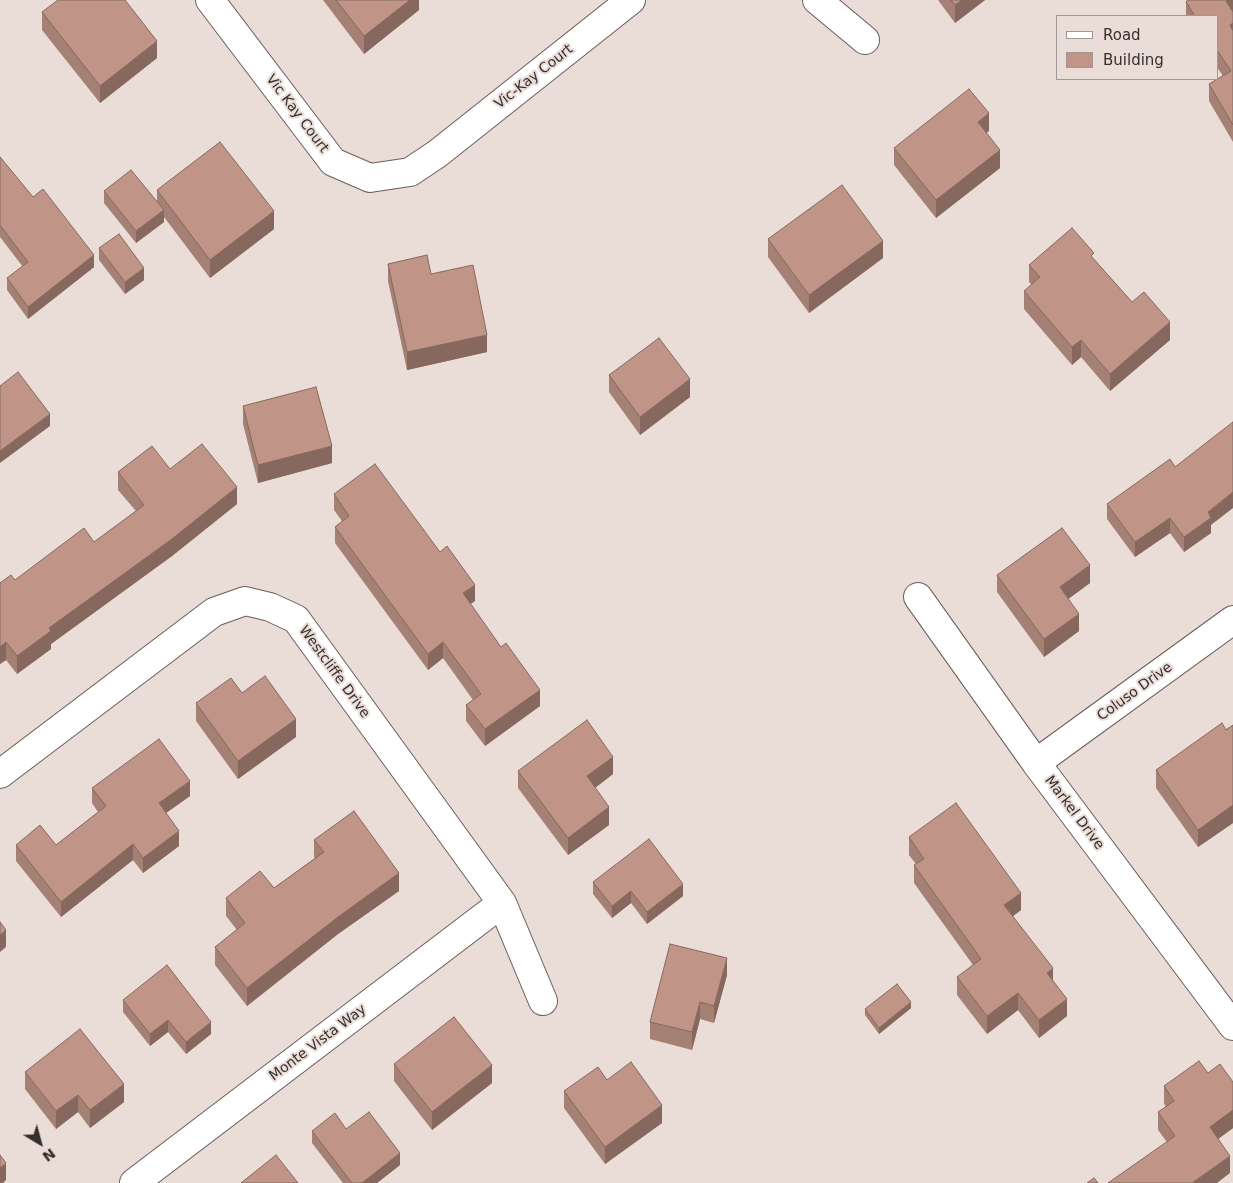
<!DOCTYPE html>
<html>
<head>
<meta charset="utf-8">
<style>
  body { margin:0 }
  #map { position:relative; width:1233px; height:1183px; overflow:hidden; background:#eaddd8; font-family:"DejaVu Sans",sans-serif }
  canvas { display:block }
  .legend { position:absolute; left:1056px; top:15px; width:162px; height:65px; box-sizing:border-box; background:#eaddd8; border:1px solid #a19794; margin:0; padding:6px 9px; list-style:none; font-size:15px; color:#342e2d }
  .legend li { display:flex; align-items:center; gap:10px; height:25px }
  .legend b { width:25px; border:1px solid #a19794 }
  .north { position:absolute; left:15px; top:1118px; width:50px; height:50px; -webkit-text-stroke:4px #eaddd8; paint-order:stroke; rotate:143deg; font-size:14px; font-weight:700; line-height:20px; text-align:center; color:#342e2d }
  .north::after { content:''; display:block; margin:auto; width:18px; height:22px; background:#342e2d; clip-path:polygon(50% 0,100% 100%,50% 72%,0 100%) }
</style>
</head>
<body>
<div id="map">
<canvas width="1233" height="1183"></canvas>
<ul class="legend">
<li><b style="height:6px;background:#fff"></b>Road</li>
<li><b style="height:14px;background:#c09587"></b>Building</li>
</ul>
<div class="north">N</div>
</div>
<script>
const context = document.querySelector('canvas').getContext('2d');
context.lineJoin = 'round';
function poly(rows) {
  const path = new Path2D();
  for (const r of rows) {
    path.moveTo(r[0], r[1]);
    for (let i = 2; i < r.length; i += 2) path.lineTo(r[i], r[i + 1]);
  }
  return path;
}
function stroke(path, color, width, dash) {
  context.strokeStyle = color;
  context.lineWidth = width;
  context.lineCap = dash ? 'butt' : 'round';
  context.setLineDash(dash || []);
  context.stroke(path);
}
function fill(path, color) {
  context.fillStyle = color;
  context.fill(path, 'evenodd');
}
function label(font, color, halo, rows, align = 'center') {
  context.font = font + ' "DejaVu Sans",sans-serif';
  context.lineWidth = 4;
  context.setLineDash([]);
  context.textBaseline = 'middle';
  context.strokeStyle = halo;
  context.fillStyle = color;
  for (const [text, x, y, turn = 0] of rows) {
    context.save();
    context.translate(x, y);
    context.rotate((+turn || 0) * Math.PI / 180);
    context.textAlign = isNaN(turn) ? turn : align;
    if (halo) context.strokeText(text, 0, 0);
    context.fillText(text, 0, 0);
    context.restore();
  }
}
const minor = poly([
  [210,0,333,162,370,178,410,172,437,154,631,0],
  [817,0,865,40],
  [918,597,1036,763,1233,1026],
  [1036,763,1233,620],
  [0,774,214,612,245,601,270,607,296,619,502,903,543,1001],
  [134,1183,502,903]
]);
stroke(minor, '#6a5e5a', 30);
stroke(minor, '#fff', 28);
fill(poly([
  [323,0,419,0,419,10,364,54],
  [938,0,985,0,955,23],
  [1187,0,1233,0,1233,142,1209,101,1209,84,1223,76,1217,67,1217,16,1186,16,1186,2],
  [42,12,157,58,100,103,42,30],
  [989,131,986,133,1000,168,936,218,894,165,894,148],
  [0,157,33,197,94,267,28,319,7,290,7,278,23,267,0,237],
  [157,190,274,229,210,278,164,217,164,222,136,243,104,203,104,191,157,201],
  [768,239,883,258,809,313,768,257],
  [99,248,144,280,125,294,99,260],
  [1094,259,1132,302,1170,340,1110,391,1081,357,1072,365,1024,309,1024,291,1032,285,1029,282,1029,265],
  [388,264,431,274,487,352,407,370,388,281],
  [609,375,690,397,640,435,609,392],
  [243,406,332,463,258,483,243,424],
  [170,469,237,504,172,556,51,644,51,649,17,674,6,660,0,664,0,583,15,580,94,542,136,511,118,490,118,472],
  [334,494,475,601,470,604,540,706,485,746,466,721,466,705,473,700,443,658,428,670,335,543,335,527,342,521,334,510],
  [1107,504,1211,525,1211,533,1184,552,1170,533,1135,557,1107,519],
  [997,575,1090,583,1068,599,1079,631,1044,657,997,592],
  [242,693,296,737,238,779,196,721,196,703],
  [1233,725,1233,823,1198,847,1156,788,1156,770],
  [518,771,613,774,595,788,609,825,568,855,518,788],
  [92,788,190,796,166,813,179,846,143,873,133,860,61,917,16,861,16,845,56,845,98,812,92,803],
  [909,837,1021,910,1013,916,1053,981,1067,1016,1039,1038,1018,1010,987,1034,957,995,957,977,973,965,914,883,914,865,916,864,909,855],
  [314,840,399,891,338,934,247,1006,215,965,215,947,237,930,226,916,226,898,274,888,315,858,314,857],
  [593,882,683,896,647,924,631,903,612,918,593,894],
  [727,975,714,1023,700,1019,692,1050,650,1039,650,1022],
  [123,1000,211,1034,186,1054,168,1032,150,1046,123,1012],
  [911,1008,879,1034,865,1015,865,1009],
  [394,1064,492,1083,432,1130,394,1081],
  [25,1072,124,1102,90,1128,78,1112,56,1129,25,1089],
  [1208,1073,1233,1082,1233,1128,1218,1139,1230,1173,1167,1142,1158,1130,1158,1112,1166,1107,1164,1103,1164,1086],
  [564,1091,662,1123,605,1164,564,1108],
  [346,1129,400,1165,377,1183,343,1183,312,1143,312,1131]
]), '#a58074');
fill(poly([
  [410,0,419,0,419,10,364,54,364,36],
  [962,0,985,0,955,23,955,5],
  [1227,0,1233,0,1233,14,1226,1],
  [1233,23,1233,41,1230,25],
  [157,41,157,58,100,103,100,86],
  [989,113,989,131,978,140,978,122],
  [1000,150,1000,168,936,218,936,200],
  [164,210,164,222,136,243,136,231],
  [274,211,274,229,210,278,210,260],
  [883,241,883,258,809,313,809,295],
  [94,255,94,267,28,319,28,307],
  [144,268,144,280,125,294,125,282],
  [1170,322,1170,340,1110,391,1110,374],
  [487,335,487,352,407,370,407,352],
  [1081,340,1081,357,1072,365,1072,347],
  [690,379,690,397,640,435,640,417],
  [50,414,50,426,0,463,0,451],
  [332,446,332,463,258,483,258,465],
  [237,487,237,504,172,556,51,644,51,649,17,674,17,656,49,628],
  [1233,492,1233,508,1211,525,1211,533,1184,552,1184,537,1208,512],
  [1170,518,1170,533,1135,557,1135,542],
  [1090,565,1090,583,1060,605,1060,587],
  [475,585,475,601,463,609,463,593],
  [1079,614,1079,631,1044,657,1044,639],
  [6,642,6,660,0,664,0,647],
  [443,642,443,658,428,670,428,654],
  [540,690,540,706,485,746,485,729],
  [296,719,296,737,238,779,238,761],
  [613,757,613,774,587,794,587,776],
  [190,781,190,796,159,818,159,803],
  [1233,805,1233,823,1198,847,1198,830],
  [609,807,609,825,568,855,568,838],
  [179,831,179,846,143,873,143,858],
  [133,844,133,860,61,917,61,902],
  [399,873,399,891,338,934,247,1006,247,988,338,917],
  [683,884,683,896,647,924,647,912],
  [631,891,631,903,612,918,612,906],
  [1021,893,1021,910,1004,923,1004,905],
  [6,930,6,947,0,952,0,935],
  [727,958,727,975,714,1023,714,1006],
  [1053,968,1053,986,1047,973],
  [1018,993,1018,1010,987,1034,987,1016],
  [1067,999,1067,1016,1039,1038,1039,1020],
  [700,1002,700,1019,692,1050,692,1032],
  [911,1002,911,1008,879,1034,879,1028],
  [168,1020,168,1032,150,1046,150,1034],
  [211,1022,211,1034,186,1054,186,1042],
  [492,1065,492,1083,432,1130,432,1112],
  [124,1084,124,1102,90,1128,90,1110],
  [78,1095,78,1112,56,1129,56,1111],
  [662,1105,662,1123,605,1164,605,1147],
  [1233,1110,1233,1128,1210,1145,1210,1127],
  [400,1153,400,1165,377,1183,362,1183],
  [1230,1156,1230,1173,1217,1183,1192,1183],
  [6,1163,6,1180,3,1183,0,1183,0,1168]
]), '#86685e');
const building = poly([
  [58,0,125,0,157,41,100,86,42,12,58,0],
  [336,0,410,0,364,36,336,0],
  [951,0,962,0,955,5,951,0],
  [1188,0,1227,0,1226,1,1233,12,1233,23,1230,25,1233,31,1233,125,1209,84,1231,71,1217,50,1217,16,1195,16,1186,2,1188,0],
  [969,89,989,113,978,122,1000,150,936,200,894,148,969,89],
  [220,142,274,211,210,260,157,190,220,142],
  [0,157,33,197,43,189,94,255,28,307,7,278,28,262,0,225,0,157],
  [131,170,164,210,136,231,104,191,131,170],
  [842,185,883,241,809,295,768,239,842,185],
  [1072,228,1094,253,1091,256,1132,302,1144,292,1170,322,1110,374,1081,340,1072,347,1024,291,1040,277,1029,265,1072,228],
  [119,234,144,268,125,282,99,248,119,234],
  [427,255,431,274,473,265,487,335,407,352,388,264,427,255],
  [659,338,690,379,640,417,609,375,659,338],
  [18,372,50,414,0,451,0,386,18,372],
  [316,387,332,446,258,465,243,406,316,387],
  [1233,422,1233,492,1208,512,1211,518,1184,537,1170,518,1135,542,1107,504,1170,459,1175,467,1233,422],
  [202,444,237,487,172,539,49,628,51,631,17,656,6,642,0,647,0,583,11,575,15,580,84,528,94,542,144,505,118,472,152,446,170,469,202,444],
  [375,464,440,552,447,546,475,585,463,593,501,647,506,643,540,690,485,729,466,705,481,694,443,642,428,654,335,527,349,516,334,494,375,464],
  [1062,528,1090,565,1060,587,1079,614,1044,639,997,575,1062,528],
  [265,676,296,719,238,761,196,703,231,678,242,693,265,676],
  [587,720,613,757,587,776,609,807,568,838,518,771,587,720],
  [1222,723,1226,730,1233,725,1233,805,1198,830,1156,770,1222,723],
  [159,739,190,781,159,803,179,831,143,858,133,844,61,902,16,845,40,825,56,845,106,806,92,788,159,739],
  [956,803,1021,893,1004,905,1053,968,1047,973,1067,999,1039,1020,1018,993,987,1016,957,977,981,959,914,865,924,859,909,837,956,803],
  [354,811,399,873,338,917,247,988,215,947,245,923,226,898,260,871,274,888,324,852,314,840,354,811],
  [649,839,683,884,647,912,631,891,612,906,593,882,649,839],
  [0,922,6,930,0,935,0,922],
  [670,944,727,958,714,1006,700,1002,692,1032,650,1022,670,944],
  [167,965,211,1022,186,1042,168,1020,150,1034,123,1000,167,965],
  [897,984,911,1002,879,1028,865,1009,897,984],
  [454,1017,492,1065,432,1112,394,1064,454,1017],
  [80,1029,124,1084,90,1110,78,1095,56,1111,25,1072,80,1029],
  [1199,1061,1208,1073,1220,1064,1233,1082,1233,1110,1210,1127,1230,1156,1192,1183,1108,1183,1175,1136,1158,1112,1174,1101,1164,1086,1199,1061],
  [631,1062,662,1105,605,1147,564,1091,598,1067,607,1080,631,1062],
  [369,1112,400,1153,362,1183,352,1183,312,1131,335,1113,346,1129,369,1112],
  [0,1155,6,1163,0,1168,0,1155],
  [276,1155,298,1183,241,1183,276,1155],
  [1094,1178,1098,1183,1087,1183,1094,1178]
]);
fill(building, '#c09587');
stroke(building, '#86685e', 1);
label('14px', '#342e2d', '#eaddd8', [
  ["Vic-Kay Court",534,77,-38],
  ["Vic Kay Court",297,114,53],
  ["Westcliffe Drive",334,672,54],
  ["Coluso Drive",1135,692,-36],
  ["Markel Drive",1074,813,53],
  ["Monte Vista Way",318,1043,-37]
]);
</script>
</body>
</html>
